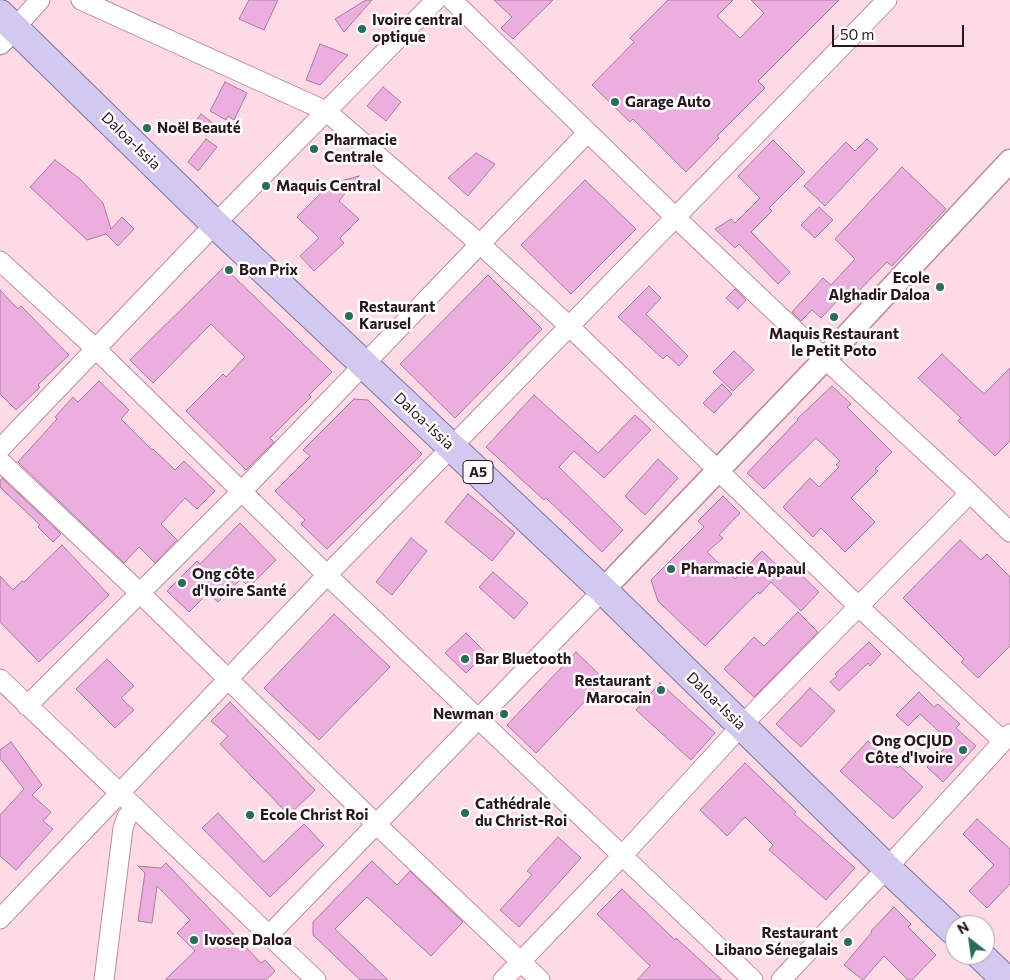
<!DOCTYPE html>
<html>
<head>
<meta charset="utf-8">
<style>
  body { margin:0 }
  #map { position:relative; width:1010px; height:980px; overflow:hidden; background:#fedae7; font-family:Commissioner,sans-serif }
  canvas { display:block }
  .north { position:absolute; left:945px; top:915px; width:50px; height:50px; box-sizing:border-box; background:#fff; border:1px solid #aaa2a5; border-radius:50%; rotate:330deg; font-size:14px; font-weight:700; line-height:20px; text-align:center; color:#2a161e }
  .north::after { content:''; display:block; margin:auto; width:18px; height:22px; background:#2a6c5b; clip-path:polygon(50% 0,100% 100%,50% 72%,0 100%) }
  .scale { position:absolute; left:832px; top:25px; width:132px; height:22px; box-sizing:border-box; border:2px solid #2a161e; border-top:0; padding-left:6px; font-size:15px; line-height:18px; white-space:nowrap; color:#2a161e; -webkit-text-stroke:4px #fff; paint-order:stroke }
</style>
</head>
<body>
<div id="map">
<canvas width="1010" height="980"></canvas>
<div class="north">N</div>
<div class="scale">50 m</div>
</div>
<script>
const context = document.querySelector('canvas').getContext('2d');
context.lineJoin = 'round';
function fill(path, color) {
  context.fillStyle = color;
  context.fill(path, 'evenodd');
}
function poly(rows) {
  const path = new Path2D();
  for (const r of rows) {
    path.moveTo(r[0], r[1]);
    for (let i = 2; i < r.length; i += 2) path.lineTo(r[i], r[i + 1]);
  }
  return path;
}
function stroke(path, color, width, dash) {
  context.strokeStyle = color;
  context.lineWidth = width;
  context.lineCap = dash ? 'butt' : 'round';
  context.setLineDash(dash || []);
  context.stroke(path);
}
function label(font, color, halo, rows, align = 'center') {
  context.font = font + ' Commissioner,sans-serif';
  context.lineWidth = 5;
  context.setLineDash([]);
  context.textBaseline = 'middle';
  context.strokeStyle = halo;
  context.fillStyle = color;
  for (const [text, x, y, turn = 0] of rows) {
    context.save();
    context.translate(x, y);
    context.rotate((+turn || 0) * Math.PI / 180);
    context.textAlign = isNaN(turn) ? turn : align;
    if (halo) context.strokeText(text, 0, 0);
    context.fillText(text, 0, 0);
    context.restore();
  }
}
const building = poly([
  [249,0,278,0,264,30,239,19,249,0],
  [366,0,372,0,344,32,335,19,366,0],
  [494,0,553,0,513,39,501,28,512,17,494,0],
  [668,0,733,0,717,16,740,38,764,13,751,0,839,0,758,81,765,88,717,136,719,138,686,172,633,119,630,122,592,85,634,42,630,38,668,0],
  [320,44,348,55,320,85,306,80,320,44],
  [225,82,247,93,234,120,228,116,226,120,210,111,225,82],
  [383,87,401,102,386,121,367,106,383,87],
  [201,114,214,124,206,136,192,126,201,114],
  [206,139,217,147,198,171,188,162,206,139],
  [867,139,878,149,825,206,804,186,846,142,855,151,867,139],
  [773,140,805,172,769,208,772,211,751,232,790,272,778,284,739,244,735,248,715,229,731,219,735,223,760,198,738,176,773,140],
  [476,153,495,164,468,196,448,178,476,153],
  [55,160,80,179,103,203,111,229,122,217,134,229,118,246,106,234,87,240,30,187,55,160],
  [902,167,946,209,892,266,887,262,849,301,843,295,821,318,812,310,801,321,792,312,823,278,831,285,855,259,835,239,902,167],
  [359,176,339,201,359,219,340,238,344,243,314,271,300,256,319,238,297,217,330,184,359,176],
  [585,180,636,229,571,294,521,245,585,180],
  [819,207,833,220,815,238,801,225,819,207],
  [224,267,332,372,309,395,311,397,270,438,274,442,246,470,186,411,223,374,226,377,245,357,211,324,153,383,130,360,224,267],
  [488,275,542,329,455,418,400,364,488,275],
  [649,286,661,298,646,314,688,356,679,366,667,355,663,359,618,317,649,286],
  [735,289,746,300,738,309,726,298,735,289],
  [0,290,18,309,21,306,69,355,38,385,40,387,16,410,0,394,0,290],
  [734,351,754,370,733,391,713,372,734,351],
  [942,354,984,394,1010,368,1010,441,995,456,958,421,961,418,918,378,942,354],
  [99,381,129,410,121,419,152,450,153,449,175,470,184,461,215,491,197,509,185,498,161,524,177,540,155,563,139,547,124,563,18,462,57,419,55,417,73,397,78,402,99,381],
  [722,384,732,394,714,413,703,403,722,384],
  [832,386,851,404,847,407,892,452,875,469,878,471,851,498,875,522,845,552,821,528,813,537,783,507,810,478,819,487,839,467,836,465,840,461,816,438,764,489,747,473,798,420,797,419,832,386],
  [534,395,598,453,635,415,651,430,604,478,574,451,559,467,623,530,602,552,546,498,544,500,486,447,534,395],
  [354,399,368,400,422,454,327,549,301,524,305,520,275,491,310,456,303,450,354,399],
  [658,459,678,478,645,515,625,496,658,459],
  [2,478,61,534,53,542,38,527,40,525,0,487,0,481,2,478],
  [468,494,515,533,492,561,445,522,468,494],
  [723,496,740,513,719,535,723,538,707,552,735,579,762,551,784,572,791,565,819,592,801,611,771,582,760,594,758,592,705,646,658,601,651,580,704,527,698,521,723,496],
  [240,523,276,560,249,587,241,579,218,602,208,593,189,612,167,591,197,561,200,564,240,523],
  [411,538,427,551,392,595,376,582,411,538],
  [960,540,981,560,987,554,1010,577,1010,646,978,678,961,662,964,659,903,598,960,540],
  [62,545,109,595,39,662,0,622,0,576,13,590,22,581,24,582,62,545],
  [493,572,528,603,514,619,479,587,493,572],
  [798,612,818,632,754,697,724,669,754,637,764,646,798,612],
  [334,614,390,667,319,740,264,688,334,614],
  [466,633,486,653,466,673,445,653,466,633],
  [869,642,881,654,870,666,868,663,839,691,830,682,837,676,835,674,869,642],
  [576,652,605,680,536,753,507,725,576,652],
  [107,659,134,686,121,698,134,710,115,728,76,689,107,659],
  [660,683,715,733,691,760,636,710,660,683],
  [810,688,835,711,801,747,776,724,810,688],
  [919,692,934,707,938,704,960,724,956,728,976,746,943,782,927,767,950,742,920,714,908,726,896,715,919,692],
  [230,702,315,790,289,815,220,744,228,736,211,721,230,702],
  [868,741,898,768,900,766,923,787,893,819,840,771,868,741],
  [11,742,42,785,32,795,51,812,43,821,53,829,16,870,0,856,0,815,24,789,0,758,0,750,11,742],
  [745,763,796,812,794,814,855,868,826,900,769,850,773,845,745,817,727,836,700,810,745,763],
  [218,813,264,862,304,824,324,845,270,897,202,828,218,813],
  [977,819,1010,849,1010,884,987,908,969,891,994,865,963,834,977,819],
  [558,837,581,858,519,927,500,910,532,875,527,871,558,837],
  [372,861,397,885,410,871,463,922,431,956,367,897,335,929,388,980,360,980,313,935,313,922,372,861],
  [166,863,261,963,265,960,275,971,266,980,165,980,195,951,177,933,190,920,157,886,152,923,138,921,145,873,138,866,161,868,166,863],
  [622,889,675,940,676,938,722,980,637,980,650,966,597,914,622,889],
  [894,907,911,924,908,927,936,955,912,980,908,980,884,956,863,980,844,965,872,932,871,931,894,907]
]);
fill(building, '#ecaede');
stroke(building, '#a87c9f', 1);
const minor = poly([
  [81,0,326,111,480,244,569,326,859,607,1003,741],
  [452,0,675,217,825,359,970,493,1010,532],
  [15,28,40,0],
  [0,261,96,349,327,575,753,980],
  [0,449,215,224,436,0],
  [0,461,140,593,376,824,540,980],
  [0,679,316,980],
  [27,706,242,491,588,132],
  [0,919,327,575,887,0],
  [269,935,603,590],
  [104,980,123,828,127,817,135,807],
  [503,980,622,856,742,725,970,493],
  [781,980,887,868,1010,734]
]);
const tertiary = poly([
  [0,43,15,28],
  [603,590,825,359,1010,161]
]);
const primary = poly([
  [0,14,215,224,603,590,887,868,955,932],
  [980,955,1006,980]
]);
stroke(minor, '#c18ba0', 21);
stroke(tertiary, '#c18ba0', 25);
stroke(primary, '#8473a0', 30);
stroke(minor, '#fff', 19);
stroke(tertiary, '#fff', 22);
stroke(primary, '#d2c9f0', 28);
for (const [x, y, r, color] of [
  [362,29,5,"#2a6c5b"],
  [615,102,5,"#2a6c5b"],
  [147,128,5,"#2a6c5b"],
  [314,149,5,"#2a6c5b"],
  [266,186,5,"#2a6c5b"],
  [229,270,5,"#2a6c5b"],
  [940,287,5,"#2a6c5b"],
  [349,316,5,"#2a6c5b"],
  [834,317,5,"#2a6c5b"],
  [671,569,5,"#2a6c5b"],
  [182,583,5,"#2a6c5b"],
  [465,659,5,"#2a6c5b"],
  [661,690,5,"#2a6c5b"],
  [504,714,5,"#2a6c5b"],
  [963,750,5,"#2a6c5b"],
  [465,813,5,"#2a6c5b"],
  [250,815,5,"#2a6c5b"],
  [194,940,5,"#2a6c5b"],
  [848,942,5,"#2a6c5b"]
]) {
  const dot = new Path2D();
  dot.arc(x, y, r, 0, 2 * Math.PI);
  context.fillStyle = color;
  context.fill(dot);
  stroke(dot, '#fff', 2);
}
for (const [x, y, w] of [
  [478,472,30]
]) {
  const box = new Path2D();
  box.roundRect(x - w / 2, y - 11.5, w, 23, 4);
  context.fillStyle = '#fff';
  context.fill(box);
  stroke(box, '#2a161e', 1);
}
label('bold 14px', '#2a161e', null, [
  ["A5",478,472]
]);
label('bold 15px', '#2a161e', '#fff', [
  ["Ivoire central",372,20],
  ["optique",372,37],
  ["Garage Auto",625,102],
  ["Noël Beauté",157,128],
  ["Pharmacie",324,140],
  ["Centrale",324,157],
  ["Maquis Central",276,186],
  ["Bon Prix",239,270],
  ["Ecole",930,278,"right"],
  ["Alghadir Daloa",930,295,"right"],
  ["Restaurant",359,307],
  ["Karusel",359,324],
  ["Maquis Restaurant",834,334,"center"],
  ["le Petit Poto",834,351,"center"],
  ["Pharmacie Appaul",681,569],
  ["Ong côte",192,574],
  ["d'Ivoire Santé",192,591],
  ["Bar Bluetooth",475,659],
  ["Restaurant",651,681,"right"],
  ["Marocain",651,698,"right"],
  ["Newman",494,714,"right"],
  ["Ong OCJUD",953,741,"right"],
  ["Côte d'Ivoire",953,758,"right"],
  ["Cathédrale",475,804],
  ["du Christ-Roi",475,821],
  ["Ecole Christ Roi",260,815],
  ["Restaurant",838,933,"right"],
  ["Libano Sénegalais",838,950,"right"],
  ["Ivosep Daloa",204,940]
], 'left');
label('15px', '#2a161e', '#fff', [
  ["Daloa-Issia",131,141,44],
  ["Daloa-Issia",424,421,43],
  ["Daloa-Issia",716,701,44]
]);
</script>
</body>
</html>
